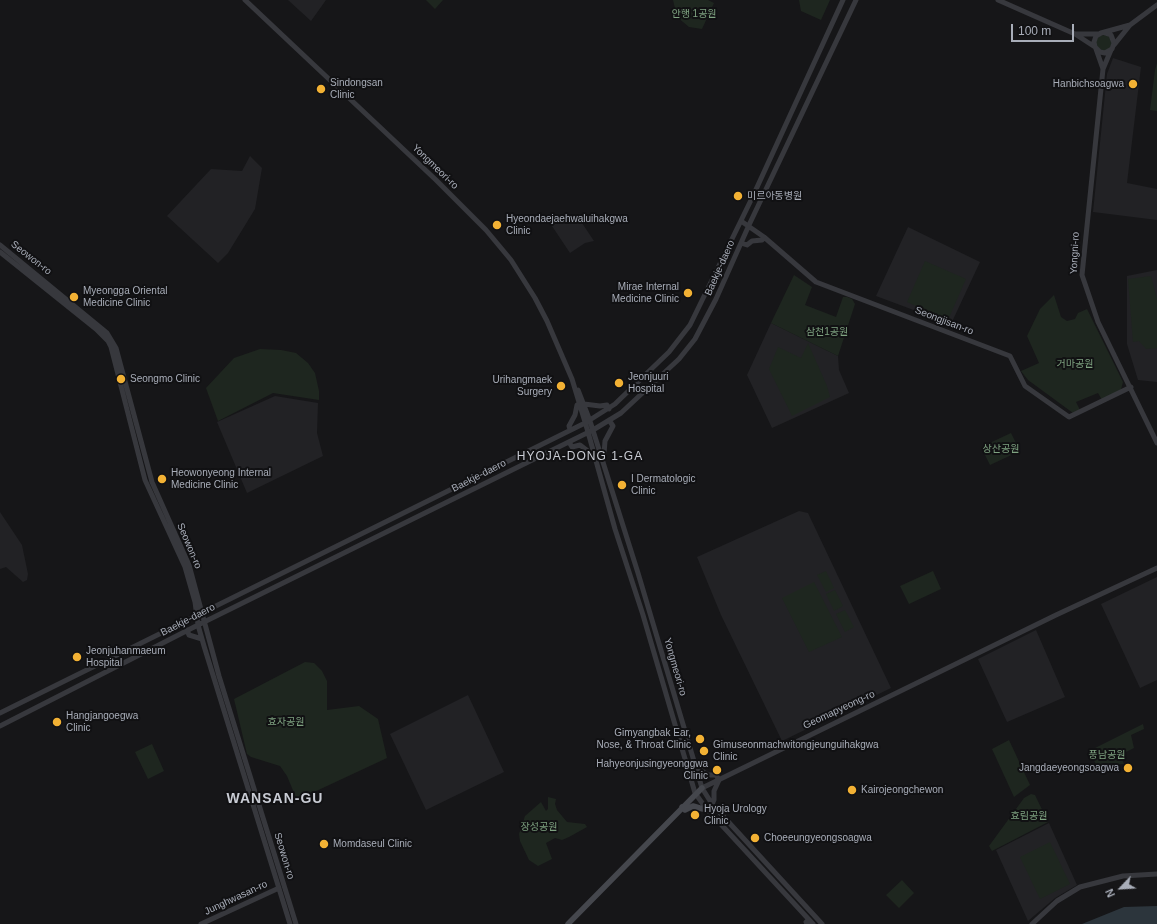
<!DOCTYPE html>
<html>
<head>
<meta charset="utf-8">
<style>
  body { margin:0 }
  #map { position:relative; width:1157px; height:924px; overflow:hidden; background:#161618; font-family:Arial,sans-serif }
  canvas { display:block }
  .north { position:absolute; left:1101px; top:868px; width:40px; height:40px; -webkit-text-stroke:3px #111113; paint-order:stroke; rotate:245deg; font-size:11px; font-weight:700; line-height:16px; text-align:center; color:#a8adb8 }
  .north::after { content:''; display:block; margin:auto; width:14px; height:18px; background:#a8adb8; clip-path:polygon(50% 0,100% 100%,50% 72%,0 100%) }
  .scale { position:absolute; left:1011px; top:24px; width:63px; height:18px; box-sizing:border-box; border:2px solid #a8adb8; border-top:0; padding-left:5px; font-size:12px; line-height:14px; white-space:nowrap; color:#a8adb8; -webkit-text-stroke:3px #111113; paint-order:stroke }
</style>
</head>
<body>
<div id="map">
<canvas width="1157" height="924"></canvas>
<div class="north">N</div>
<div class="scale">100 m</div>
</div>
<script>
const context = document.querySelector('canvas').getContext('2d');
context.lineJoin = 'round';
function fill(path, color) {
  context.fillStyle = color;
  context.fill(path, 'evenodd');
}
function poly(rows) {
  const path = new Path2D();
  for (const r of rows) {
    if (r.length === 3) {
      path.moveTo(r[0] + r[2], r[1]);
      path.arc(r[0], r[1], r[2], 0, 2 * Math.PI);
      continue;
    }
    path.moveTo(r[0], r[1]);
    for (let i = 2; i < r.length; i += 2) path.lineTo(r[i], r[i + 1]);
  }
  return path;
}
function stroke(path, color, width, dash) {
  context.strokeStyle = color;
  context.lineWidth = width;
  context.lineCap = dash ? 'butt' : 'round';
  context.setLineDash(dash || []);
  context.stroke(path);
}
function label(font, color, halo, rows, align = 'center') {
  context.font = font + ' Arial,"Noto Sans KR",sans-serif';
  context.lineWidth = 4;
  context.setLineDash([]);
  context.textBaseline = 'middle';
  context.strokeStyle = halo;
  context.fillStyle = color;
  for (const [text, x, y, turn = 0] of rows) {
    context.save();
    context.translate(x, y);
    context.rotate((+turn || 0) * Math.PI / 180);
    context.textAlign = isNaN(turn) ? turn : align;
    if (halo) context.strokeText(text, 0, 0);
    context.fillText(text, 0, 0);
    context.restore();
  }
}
fill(poly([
  [288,0,326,0,311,21],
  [1113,58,1141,67,1127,183,1157,189,1157,220,1093,212,1107,74],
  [250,156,262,168,255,209,228,253,218,263,167,216,211,169,242,171],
  [547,214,580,220,594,241,585,243,570,253,546,217],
  [908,227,980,262,951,324,876,296],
  [1157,270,1157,382,1138,380,1127,344,1127,276],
  [771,323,838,356,839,370,849,393,772,428,747,375],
  [275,396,318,403,317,433,323,456,247,493,217,422],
  [799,511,808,513,891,688,782,741,721,615,697,557],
  [0,512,22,545,28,574,27,580,23,582,6,567,0,569],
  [1157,577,1157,680,1140,688,1101,604],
  [1036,630,1065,697,1007,722,978,659],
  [468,695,504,772,426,810,390,734],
  [1049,823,1077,885,1055,898,1028,921,996,850]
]), '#222225');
fill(poly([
  [426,0,443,0,435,9],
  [673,0,708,0,714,3,702,29,689,27,677,17],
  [799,0,830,0,821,20,801,11],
  [1104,43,8],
  [1157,63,1157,111,1150,110,1155,70],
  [925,261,966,279,948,320,907,302],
  [794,275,812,287,805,305,836,317,843,297,847,297,852,299,855,304,838,356,771,323],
  [1151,276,1157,299,1157,348,1146,349,1139,341,1133,342,1128,279],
  [1054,295,1061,317,1067,321,1075,319,1078,313,1087,309,1123,382,1120,393,1102,400,1098,393,1076,402,1080,410,1073,413,1028,380,1021,371,1039,363,1027,336,1040,309],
  [808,343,827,386,830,397,792,416,769,369,778,347,801,358],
  [260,349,281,350,296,353,308,363,315,373,319,391,319,400,273,393,218,421,206,388,234,358],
  [1011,433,1020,451,990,465,981,447],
  [826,571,834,588,826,592,817,575],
  [933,571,941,589,909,604,900,586],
  [814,582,842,637,809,652,782,598],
  [835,590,843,606,834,611,826,594],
  [845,610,854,627,845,632,836,614],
  [305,662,314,663,322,671,327,681,327,710,359,706,378,719,387,758,297,800,287,776,280,766,251,757,247,754,234,699],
  [1143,724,1144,729,1131,735,1134,748,1120,755,1124,764,1097,766,1089,751],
  [1009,740,1030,785,1014,797,992,749],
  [152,744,164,771,148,779,135,752],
  [1031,794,1035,795,1048,822,992,851,989,846,1024,798],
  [548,797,556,799,555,804,557,810,567,822,585,824,587,827,569,837,562,840,555,838,546,843,552,859,538,866,529,860,520,841,519,834,525,816,541,802,546,811,548,809],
  [1050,842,1070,884,1040,899,1020,857],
  [902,880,914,893,899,908,886,895]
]), '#1e261f');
fill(poly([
  [1157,906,1157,924,1082,924,1124,907]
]), '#2c353c');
stroke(poly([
  [245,0,436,180,486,230,511,260,535,298,547,321,572,379,588,432,615,529,643,615,695,793,705,807,813,924],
  [998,0,1075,34,1095,47],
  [1105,33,1111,35,1114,43,1112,49,1105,53,1100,52,1095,47,1094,42,1096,36,1101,33,1130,25],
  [1076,34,1099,34],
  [1114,45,1130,25,1157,5],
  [1096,49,1103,69,1082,275,1098,322,1157,443],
  [1103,69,1111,50],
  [741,221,764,237,816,282,1010,356,1025,386,1069,417,1131,387],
  [741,243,747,245,752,241,762,240,764,237],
  [0,245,107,333,116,348,152,482,189,565,219,676,296,924],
  [0,252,96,329,108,341,111,347,145,480,185,567,195,602,198,625,204,646,290,924],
  [578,390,590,421,638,573,702,788,712,804,822,924],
  [584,404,600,406,607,405,609,409],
  [570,430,569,426,575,415,577,405,579,404],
  [569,442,572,447,580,445,593,455],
  [600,455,604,454,605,441,613,426,609,420],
  [187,630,189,635,202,639],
  [0,713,585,423,615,404,669,352,690,325,753,196,843,0],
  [0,726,198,625,593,430,621,413,679,359,695,339,716,299,749,225,856,0],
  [696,771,701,769,703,772,709,775,716,775,719,780,714,791,714,800,712,804],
  [702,788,1056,615,1157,568],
  [201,924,279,888],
  [807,924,806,922,809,920],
  [1032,924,1057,901,1080,887,1123,876,1157,874]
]), '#37383d', 5);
stroke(poly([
  [682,807,685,810,693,806,703,809,705,807],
  [568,924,702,788]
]), '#45474d', 5.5);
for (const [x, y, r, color] of [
  [1133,84,5,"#f2b134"],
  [321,89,5,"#f2b134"],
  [738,196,5,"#f2b134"],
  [497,225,5,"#f2b134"],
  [688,293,5,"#f2b134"],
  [74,297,5,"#f2b134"],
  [121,379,5,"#f2b134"],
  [619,383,5,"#f2b134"],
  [561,386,5,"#f2b134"],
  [162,479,5,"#f2b134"],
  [622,485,5,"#f2b134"],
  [77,657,5,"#f2b134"],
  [57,722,5,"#f2b134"],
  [700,739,5,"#f2b134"],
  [704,751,5,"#f2b134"],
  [1128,768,5,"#f2b134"],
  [717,770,5,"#f2b134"],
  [852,790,5,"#f2b134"],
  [695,815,5,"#f2b134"],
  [755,838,5,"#f2b134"],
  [324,844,5,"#f2b134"]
]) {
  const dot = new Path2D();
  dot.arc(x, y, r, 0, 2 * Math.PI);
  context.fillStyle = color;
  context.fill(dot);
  stroke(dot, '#111113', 1.5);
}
label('10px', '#7fa381', '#111113', [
  ["안행 1공원",694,14],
  ["삼천1공원",827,332],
  ["거마공원",1075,364],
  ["상산공원",1001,449],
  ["효자공원",286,722],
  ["풍남공원",1107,755],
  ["효림공원",1029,816],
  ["장성공원",539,827]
]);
label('10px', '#a8adb8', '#111113', [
  ["Sindongsan",330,83],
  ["Clinic",330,95],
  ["Hanbichsoagwa",1124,84,"right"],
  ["미르아동병원",747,196],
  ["Hyeondaejaehwaluihakgwa",506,219],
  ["Clinic",506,231],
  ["Mirae Internal",679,287,"right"],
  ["Medicine Clinic",679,299,"right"],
  ["Myeongga Oriental",83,291],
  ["Medicine Clinic",83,303],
  ["Jeonjuuri",628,377],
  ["Hospital",628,389],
  ["Seongmo Clinic",130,379],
  ["Urihangmaek",552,380,"right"],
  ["Surgery",552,392,"right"],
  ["Heowonyeong Internal",171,473],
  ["Medicine Clinic",171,485],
  ["I Dermatologic",631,479],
  ["Clinic",631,491],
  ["Jeonjuhanmaeum",86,651],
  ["Hospital",86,663],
  ["Hangjangoegwa",66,716],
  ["Clinic",66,728],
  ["Gimyangbak Ear,",691,733,"right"],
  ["Nose, & Throat Clinic",691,745,"right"],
  ["Gimuseonmachwitongjeunguihakgwa",713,745],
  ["Clinic",713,757],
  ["Hahyeonjusingyeonggwa",708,764,"right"],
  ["Clinic",708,776,"right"],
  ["Jangdaeyeongsoagwa",1119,768,"right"],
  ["Kairojeongchewon",861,790],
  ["Hyoja Urology",704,809],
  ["Clinic",704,821],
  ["Choeeungyeongsoagwa",764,838],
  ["Momdaseul Clinic",333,844]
], 'left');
label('10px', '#a8adb8', '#111113', [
  ["Yongmeori-ro",435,167,44],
  ["Yongni-ro",1075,253,-87],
  ["Seowon-ro",31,258,38],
  ["Baekje-daero",720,268,-66],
  ["Seongjisan-ro",944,321,21],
  ["Baekje-daero",479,476,-27],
  ["Seowon-ro",189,546,67],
  ["Baekje-daero",188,620,-27],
  ["Yongmeori-ro",675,667,74],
  ["Geomapyeong-ro",839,710,-25],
  ["Seowon-ro",284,856,73],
  ["Junghwasan-ro",236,898,-25]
]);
context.letterSpacing = '1px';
label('12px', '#c9ccd4', '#111113', [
  ["HYOJA-DONG 1-GA",580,457]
]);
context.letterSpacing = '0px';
context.letterSpacing = '1px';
label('bold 14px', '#c9ccd4', '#111113', [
  ["WANSAN-GU",275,799]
]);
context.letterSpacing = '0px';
</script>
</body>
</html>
